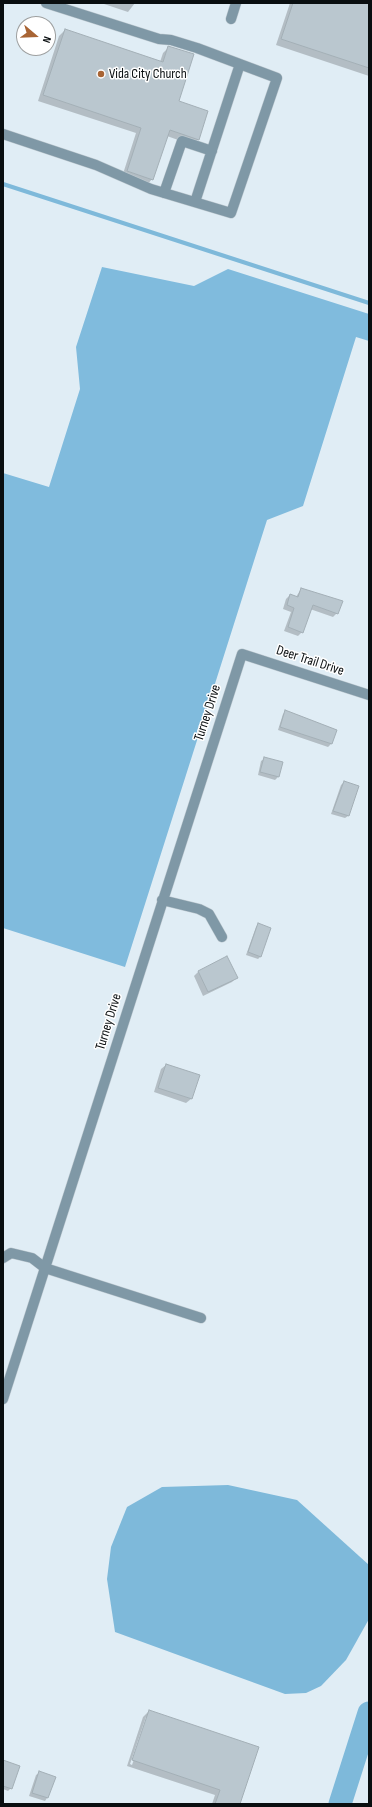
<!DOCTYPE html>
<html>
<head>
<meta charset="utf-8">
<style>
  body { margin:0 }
  #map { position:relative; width:372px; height:1807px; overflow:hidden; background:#e0edf5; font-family:"Sofia Sans Condensed",sans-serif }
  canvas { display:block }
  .frame { position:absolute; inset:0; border:4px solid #090e10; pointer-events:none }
  .north { position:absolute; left:16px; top:16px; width:40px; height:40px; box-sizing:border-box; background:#fff; border:1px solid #9d9f9f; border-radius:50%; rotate:109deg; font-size:11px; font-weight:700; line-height:16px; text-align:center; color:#090e10 }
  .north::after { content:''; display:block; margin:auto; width:14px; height:18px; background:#a86434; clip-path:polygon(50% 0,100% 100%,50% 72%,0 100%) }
</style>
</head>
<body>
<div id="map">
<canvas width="372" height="1807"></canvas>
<div class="frame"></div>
<div class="north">N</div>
</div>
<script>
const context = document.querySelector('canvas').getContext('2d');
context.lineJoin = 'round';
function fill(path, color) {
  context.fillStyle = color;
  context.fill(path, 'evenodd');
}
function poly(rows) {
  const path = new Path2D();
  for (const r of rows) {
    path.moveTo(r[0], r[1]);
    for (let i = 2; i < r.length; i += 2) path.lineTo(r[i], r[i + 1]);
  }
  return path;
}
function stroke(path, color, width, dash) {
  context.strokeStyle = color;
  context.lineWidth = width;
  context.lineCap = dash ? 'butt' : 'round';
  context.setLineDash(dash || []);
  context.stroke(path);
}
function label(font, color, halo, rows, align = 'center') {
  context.font = font + ' "Sofia Sans Condensed",sans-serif';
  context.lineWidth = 3;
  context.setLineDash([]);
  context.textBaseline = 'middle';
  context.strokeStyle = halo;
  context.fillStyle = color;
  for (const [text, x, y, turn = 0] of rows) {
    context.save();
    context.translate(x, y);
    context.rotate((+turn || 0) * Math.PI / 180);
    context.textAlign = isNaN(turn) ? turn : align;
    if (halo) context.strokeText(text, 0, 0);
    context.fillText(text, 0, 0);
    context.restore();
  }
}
fill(poly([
  [102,267,194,286,228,269,369,314,369,341,356,337,303,506,267,520,125,967,3,928,3,473,49,487,80,389,76,347]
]), '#80bbdd');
fill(poly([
  [228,1485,297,1500,369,1565,369,1619,346,1660,321,1686,306,1693,285,1694,115,1632,107,1579,111,1547,127,1507,162,1487]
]), '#7eb9da');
fill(poly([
  [101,3,135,3,128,12],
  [290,3,369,3,369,76,276,45],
  [65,30,160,62,163,53,169,47,178,102,198,139,192,145,167,136,152,179,147,185,122,177,136,133,38,101,59,36],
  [301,589,337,613,333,617,310,609,302,632,298,636,284,631,291,612,283,609,286,599,290,595,296,597],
  [286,711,336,730,331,744,328,747,278,730,283,714],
  [264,759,278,777,275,780,258,775,261,761],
  [344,782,348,816,345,818,331,814,341,785],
  [258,924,261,956,258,959,246,955,256,927],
  [227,958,236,978,232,982,203,996,194,976,198,972],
  [166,1065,198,1076,191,1099,186,1103,154,1092,161,1069],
  [149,1711,239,1804,212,1804,215,1795,127,1766,143,1717],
  [146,1717,148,1717,132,1765,130,1764],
  [3,1761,11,1788,8,1791,3,1789],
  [39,1773,54,1778,47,1798,45,1801,29,1796,36,1775]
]), '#0003');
stroke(poly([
  [3,184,369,303]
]), '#7eb9da', 4);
stroke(poly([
  [340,1804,369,1713]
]), '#7eb9da', 23);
const building = poly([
  [293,3,369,3,369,68,281,39,293,3],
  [65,29,163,62,168,46,194,54,179,101,208,111,199,140,170,130,153,180,127,171,141,128,43,95,65,29],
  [301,588,343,601,338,614,313,605,303,633,288,627,294,608,287,605,290,594,298,597,301,588],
  [285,710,337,730,332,744,280,727,285,710],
  [264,757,283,762,279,777,260,772,264,757],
  [344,781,359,786,349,816,333,811,344,781],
  [258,923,271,928,261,957,248,952,258,923],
  [227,956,238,978,208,992,198,971,227,956],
  [166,1064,200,1075,192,1099,158,1088,166,1064],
  [149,1710,259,1747,240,1804,215,1804,220,1790,132,1760,149,1710],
  [3,1760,20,1766,12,1789,3,1786,3,1760],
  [39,1771,56,1777,48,1798,32,1793,39,1771]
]);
fill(building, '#bac7cf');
stroke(building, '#a3afb6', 1);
const minor = poly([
  [231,19,236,3],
  [3,134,96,165,151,189,231,213,277,78,197,48,171,40,159,39,46,3],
  [164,193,182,141,212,151],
  [195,202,240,64],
  [162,900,199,909,209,914,222,937],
  [3,1258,11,1253,32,1258,45,1268,201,1318],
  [3,1399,242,654,369,695]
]);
stroke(minor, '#bec9d0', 11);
stroke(minor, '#7f98a6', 10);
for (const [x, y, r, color] of [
  [101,74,4,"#a86434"]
]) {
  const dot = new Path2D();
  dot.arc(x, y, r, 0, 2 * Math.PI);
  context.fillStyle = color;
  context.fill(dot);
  stroke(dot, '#fff', 1.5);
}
label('14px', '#090e10', '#fff', [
  ["Vida City Church",109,74]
], 'left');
label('14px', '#090e10', '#fff', [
  ["Deer Trail Drive",310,661,18],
  ["Turney Drive",208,713,-72],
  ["Turney Drive",109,1022,-73]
]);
</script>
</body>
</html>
